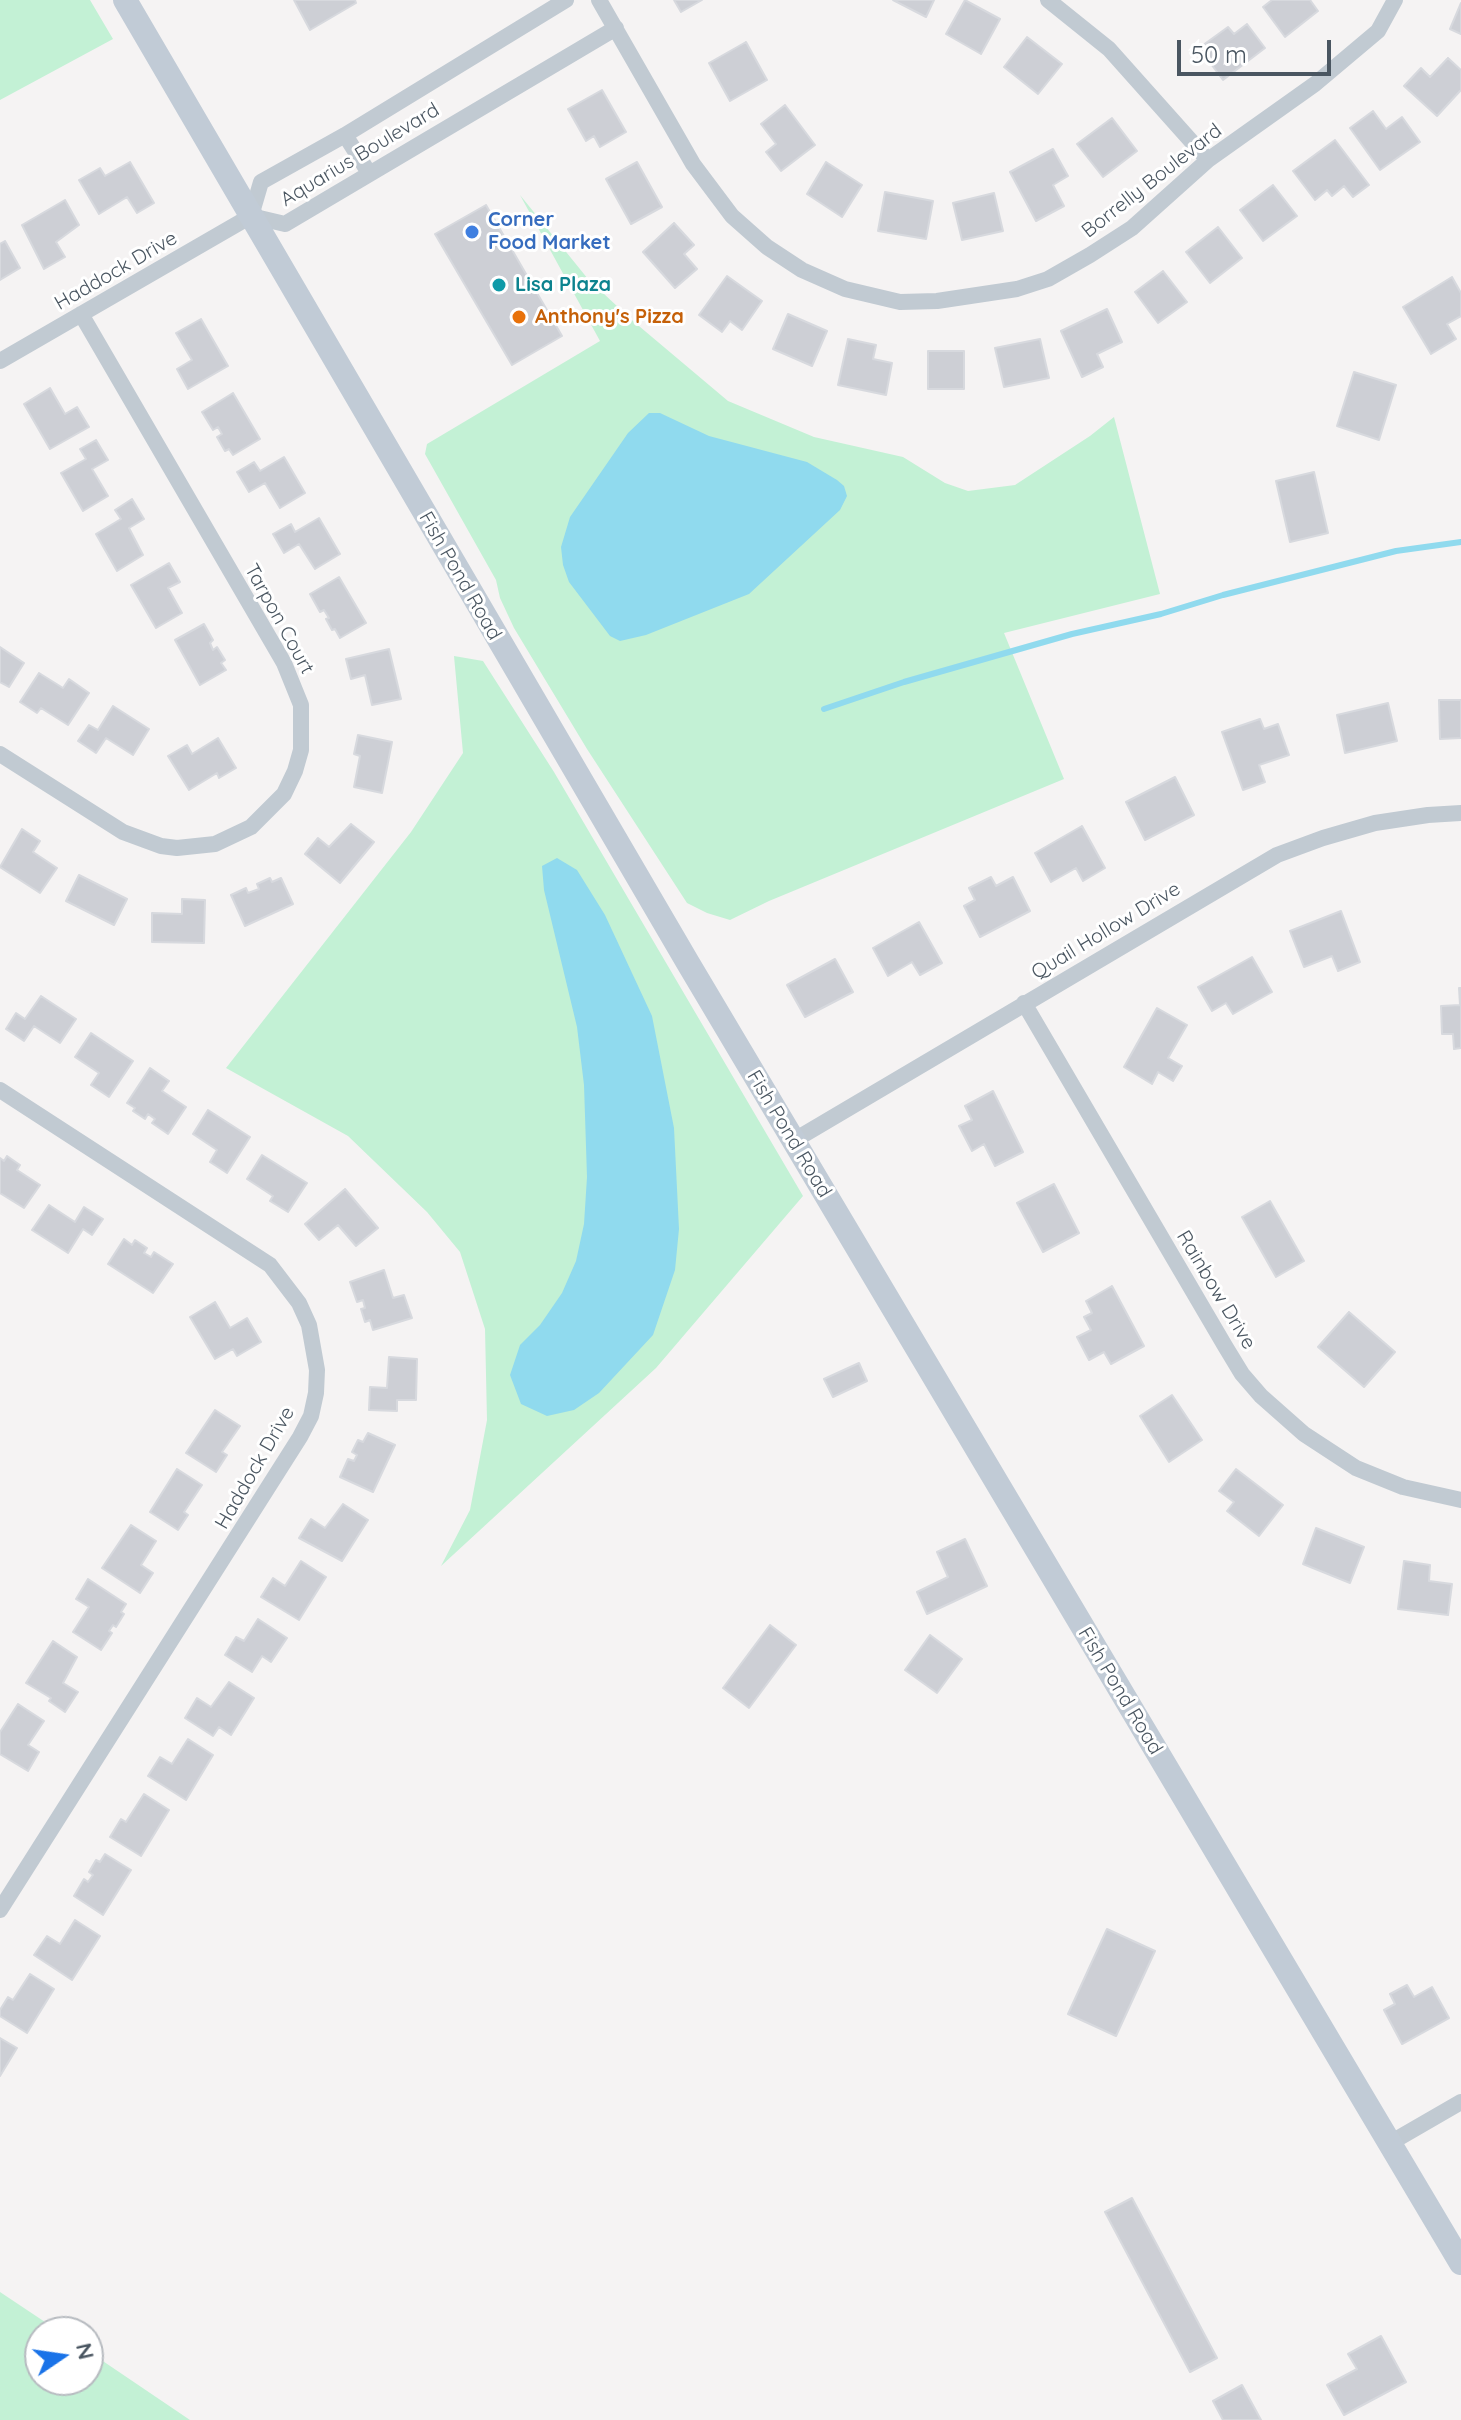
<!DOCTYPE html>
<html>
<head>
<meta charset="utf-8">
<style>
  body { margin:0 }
  #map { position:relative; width:1461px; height:2420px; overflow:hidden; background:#f5f3f3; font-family:Quicksand,sans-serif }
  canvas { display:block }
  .north { position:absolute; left:24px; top:2316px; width:80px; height:80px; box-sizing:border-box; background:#fff; border:2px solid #b7bbc0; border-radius:50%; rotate:77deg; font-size:22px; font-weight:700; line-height:32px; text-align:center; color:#4a5661 }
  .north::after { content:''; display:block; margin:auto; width:28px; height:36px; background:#1a73e8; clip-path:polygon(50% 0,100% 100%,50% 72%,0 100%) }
  .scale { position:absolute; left:1177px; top:40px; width:154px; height:36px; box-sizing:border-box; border:4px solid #4a5661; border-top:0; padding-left:10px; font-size:24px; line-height:28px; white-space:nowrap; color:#4a5661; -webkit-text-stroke:6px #fff; paint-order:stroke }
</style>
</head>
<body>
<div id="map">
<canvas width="1461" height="2420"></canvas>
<div class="north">N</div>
<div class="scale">50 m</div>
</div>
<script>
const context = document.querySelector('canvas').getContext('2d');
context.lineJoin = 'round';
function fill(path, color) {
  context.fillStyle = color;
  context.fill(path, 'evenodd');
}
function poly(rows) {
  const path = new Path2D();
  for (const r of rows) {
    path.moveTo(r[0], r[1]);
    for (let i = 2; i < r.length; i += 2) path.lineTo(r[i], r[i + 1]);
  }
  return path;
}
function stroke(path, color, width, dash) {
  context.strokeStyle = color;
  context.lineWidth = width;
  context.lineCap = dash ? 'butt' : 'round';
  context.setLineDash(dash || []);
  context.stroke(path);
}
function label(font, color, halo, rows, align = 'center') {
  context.font = font + ' Quicksand,sans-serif';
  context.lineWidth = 6;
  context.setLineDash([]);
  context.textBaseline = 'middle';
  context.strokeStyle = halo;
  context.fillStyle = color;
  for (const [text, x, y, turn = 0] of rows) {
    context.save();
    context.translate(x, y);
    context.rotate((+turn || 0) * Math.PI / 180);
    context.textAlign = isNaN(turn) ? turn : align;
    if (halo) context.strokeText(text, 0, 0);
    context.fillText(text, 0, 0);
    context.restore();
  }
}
fill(poly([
  [0,0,90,0,113,39,0,100],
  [520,195,588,279,633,321,728,401,814,437,903,457,945,483,968,491,1015,485,1090,436,1114,417,1160,594,1004,633,1064,779,769,901,730,920,707,913,687,903,587,749,514,628,500,598,496,580,425,454,427,444,600,341],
  [454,656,483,661,554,772,803,1196,656,1368,441,1566,470,1510,487,1420,485,1329,460,1252,427,1212,348,1136,226,1068,411,832,463,753],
  [0,2292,60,2332,40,2332,40,2380,88,2380,88,2351,190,2420,0,2420]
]), '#c3f1d5');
fill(poly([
  [649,413,660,413,709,436,807,462,837,480,844,486,847,496,840,510,749,594,646,635,620,641,610,636,569,582,563,565,561,547,570,517,628,433],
  [557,858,577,870,605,915,652,1016,674,1128,679,1229,675,1270,653,1335,599,1393,574,1410,547,1416,521,1404,510,1375,520,1345,540,1325,562,1293,576,1261,584,1224,587,1177,584,1085,577,1027,544,890,542,866]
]), '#90daee');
stroke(poly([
  [824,709,904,682,1072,634,1161,614,1223,595,1396,551,1461,542]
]), '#90daee', 6);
const building = poly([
  [294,0,355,0,356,3,310,30,294,0],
  [674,0,702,0,681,12,674,0],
  [893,0,934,0,926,17,893,0],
  [965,0,1000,19,981,54,946,34,965,0],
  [1272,0,1310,0,1318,11,1285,37,1263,7,1272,0],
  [1461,3,1461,34,1450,29,1461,3],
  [1247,24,1265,48,1223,80,1199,48,1228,27,1234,34,1247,24],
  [1027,37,1062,64,1038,94,1004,67,1027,37],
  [746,42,767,80,730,101,709,63,746,42],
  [1448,58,1461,70,1461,90,1437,116,1404,86,1421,68,1430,77,1448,58],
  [602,90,626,132,600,147,594,136,586,141,568,109,602,90],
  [785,105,815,145,781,171,766,152,776,144,761,124,785,105],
  [1373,111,1386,129,1402,117,1420,142,1380,170,1350,128,1373,111],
  [1112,118,1137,151,1103,177,1077,144,1112,118],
  [1335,140,1369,185,1353,197,1344,186,1332,196,1327,190,1315,200,1293,171,1335,140],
  [1053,149,1068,176,1053,185,1064,206,1036,221,1010,172,1053,149],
  [130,162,154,203,137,213,127,197,99,214,79,180,100,168,105,176,130,162],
  [637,162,662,207,631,224,606,179,637,162],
  [826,162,862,185,842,217,807,194,826,162],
  [1273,185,1297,216,1263,241,1240,210,1273,185],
  [885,192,933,201,926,239,878,231,885,192],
  [994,193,1003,231,962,240,953,203,994,193],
  [65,200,79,225,56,242,65,257,44,269,22,225,65,200],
  [486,205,562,336,512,365,435,234,486,205],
  [674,223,694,245,684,254,697,269,675,288,643,252,674,223],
  [1218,227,1242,258,1210,283,1186,252,1218,227],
  [5,241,20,268,0,280,0,244,5,241],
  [1163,271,1187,302,1158,323,1135,292,1163,271],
  [727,276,762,301,742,330,730,321,722,332,699,315,727,276],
  [1452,277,1461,293,1461,316,1447,324,1456,339,1431,354,1403,307,1452,277],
  [1107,309,1122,342,1097,354,1103,367,1082,377,1061,331,1107,309],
  [788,314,827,331,812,366,773,349,788,314],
  [201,319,228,366,188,389,177,369,192,360,176,333,201,319],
  [848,339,876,345,873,359,892,363,886,395,838,385,848,339],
  [1040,339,1049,378,1004,387,995,348,1040,339],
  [928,351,964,351,964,389,928,389,928,351],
  [1354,372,1396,385,1379,440,1337,426,1354,372],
  [50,388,65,414,77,407,89,427,50,449,24,404,50,388],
  [233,393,260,439,233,455,229,449,225,451,217,437,222,434,218,427,213,430,202,412,233,393],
  [96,440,108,460,92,469,108,496,83,511,61,473,86,459,80,449,96,440],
  [284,457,305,493,280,508,265,483,249,492,237,472,254,462,260,471,284,457],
  [1314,472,1328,533,1290,542,1276,481,1314,472],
  [132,499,144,519,129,528,143,555,117,571,96,534,121,519,115,510,132,499],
  [319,518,340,554,315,569,299,544,284,553,273,534,291,524,295,532,319,518],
  [169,563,180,582,168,588,182,613,156,628,131,585,169,563],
  [339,577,366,623,340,638,335,629,332,630,326,619,329,618,324,610,320,612,310,594,339,577],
  [204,624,213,640,210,643,213,650,217,647,225,660,221,663,226,670,200,685,175,640,204,624],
  [0,647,24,663,9,687,0,682,0,647],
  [389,649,401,699,372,705,365,675,351,679,346,659,389,649],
  [39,673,63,688,69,679,89,693,68,725,41,708,37,713,20,702,39,673],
  [1439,700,1461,700,1461,738,1440,739,1439,700],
  [1388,703,1397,741,1345,753,1337,715,1388,703],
  [113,706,149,729,133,755,106,738,96,753,78,741,89,725,98,730,113,706],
  [1260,719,1264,729,1278,724,1289,755,1259,765,1265,782,1243,790,1222,732,1260,719],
  [358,735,392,742,382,793,354,787,360,756,354,754,358,735],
  [218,738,236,768,219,778,217,773,189,790,168,756,187,745,192,754,218,738],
  [1175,777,1194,815,1145,840,1126,802,1175,777],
  [351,824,374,842,340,883,305,854,318,838,329,847,351,824],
  [1082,826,1105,868,1083,881,1076,868,1051,882,1035,853,1082,826],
  [22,829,40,841,33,852,57,868,40,893,0,867,22,829],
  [79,875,127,899,114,925,66,901,79,875],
  [991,877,996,886,1013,877,1030,911,980,937,964,906,975,900,969,888,991,877],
  [270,878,272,882,281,878,293,904,245,926,231,895,246,888,248,893,259,889,257,884,270,878],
  [182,899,205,900,204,943,152,942,152,913,182,914,182,899],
  [1341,911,1360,962,1338,971,1332,956,1304,967,1290,931,1341,911],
  [919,922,942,963,920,975,912,962,888,976,873,948,919,922],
  [1252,957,1272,992,1233,1014,1226,1003,1212,1011,1198,987,1252,957],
  [835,959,853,992,805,1017,787,985,835,959],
  [1459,988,1461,988,1461,1048,1454,1049,1453,1034,1442,1034,1441,1006,1460,1005,1459,988],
  [41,996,76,1019,60,1043,34,1026,24,1041,6,1029,16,1013,25,1019,41,996],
  [1157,1008,1187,1025,1168,1058,1182,1066,1173,1081,1158,1072,1152,1084,1124,1067,1157,1008],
  [91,1033,133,1061,109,1097,91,1085,99,1073,75,1057,91,1033],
  [150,1068,169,1081,162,1091,186,1107,168,1134,152,1123,155,1119,148,1114,145,1119,133,1111,135,1108,127,1103,150,1068],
  [993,1091,1023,1152,995,1166,984,1144,972,1151,959,1126,972,1120,965,1106,993,1091],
  [208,1110,250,1137,227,1173,210,1162,217,1150,193,1134,208,1110],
  [262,1155,307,1183,288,1212,270,1201,273,1196,247,1179,262,1155],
  [7,1156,20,1165,17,1170,40,1185,24,1208,0,1193,0,1158,4,1161,7,1156],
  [1054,1184,1079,1233,1043,1252,1017,1203,1054,1184],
  [345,1189,378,1228,356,1246,338,1225,319,1240,305,1224,345,1189],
  [1270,1201,1304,1261,1276,1277,1242,1217,1270,1201],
  [49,1205,75,1222,84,1207,103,1219,92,1235,83,1229,68,1253,32,1230,49,1205],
  [124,1239,132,1245,135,1240,147,1248,144,1253,151,1257,154,1252,173,1264,153,1293,108,1264,124,1239],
  [384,1270,393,1298,404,1295,412,1318,373,1330,370,1320,365,1322,361,1309,365,1308,363,1300,357,1302,350,1282,384,1270],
  [1112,1286,1144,1346,1111,1364,1104,1352,1089,1360,1077,1337,1091,1330,1084,1317,1092,1313,1086,1301,1112,1286],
  [215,1302,230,1328,247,1318,261,1342,237,1356,233,1349,215,1359,190,1317,215,1302],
  [1349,1312,1395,1352,1364,1387,1318,1347,1349,1312],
  [389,1357,417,1359,416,1400,397,1400,397,1411,369,1410,370,1387,387,1388,389,1357],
  [859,1363,867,1381,833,1397,824,1379,859,1363],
  [1172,1395,1202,1440,1169,1462,1140,1416,1172,1395],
  [215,1410,240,1426,222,1452,227,1455,216,1472,186,1453,215,1410],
  [368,1433,395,1445,373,1492,340,1477,348,1459,354,1461,357,1455,352,1452,358,1440,363,1442,368,1433],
  [177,1469,202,1485,184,1512,188,1515,178,1530,150,1512,177,1469],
  [1236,1469,1283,1505,1259,1536,1227,1511,1234,1502,1219,1491,1236,1469],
  [343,1504,368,1520,342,1561,299,1538,311,1519,325,1528,343,1504],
  [131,1525,156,1541,141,1565,153,1573,140,1593,102,1568,131,1525],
  [1316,1528,1364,1547,1350,1583,1303,1564,1316,1528],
  [965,1539,987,1586,927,1614,917,1592,948,1577,937,1552,965,1539],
  [301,1561,326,1577,299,1620,261,1597,273,1578,285,1586,301,1561],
  [1404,1561,1430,1565,1429,1581,1452,1584,1448,1615,1398,1609,1404,1561],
  [88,1579,126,1604,121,1612,124,1614,116,1627,113,1625,109,1631,112,1633,101,1650,73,1632,89,1607,76,1599,88,1579],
  [258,1619,287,1638,271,1662,262,1656,252,1672,225,1655,236,1637,244,1641,258,1619],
  [770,1625,796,1645,749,1708,723,1688,770,1625],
  [930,1635,962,1659,937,1693,905,1670,930,1635],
  [53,1641,77,1657,63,1683,78,1692,65,1712,49,1701,51,1698,26,1683,53,1641],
  [229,1682,254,1698,231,1735,219,1727,213,1736,185,1718,197,1698,211,1707,229,1682],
  [18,1704,44,1721,28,1745,39,1752,28,1771,0,1754,0,1732,18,1704],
  [188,1739,213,1755,186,1800,148,1776,160,1757,172,1764,188,1739],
  [144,1794,169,1810,141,1856,110,1837,121,1819,126,1822,144,1794],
  [105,1854,131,1870,103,1915,74,1896,84,1879,88,1882,93,1875,89,1872,96,1860,100,1862,105,1854],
  [75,1920,100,1936,72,1980,34,1955,47,1936,60,1944,75,1920],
  [1107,1929,1155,1951,1116,2036,1068,2014,1107,1929],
  [30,1974,54,1989,27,2033,0,2016,0,2010,8,1997,13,2000,30,1974],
  [1407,1985,1414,1997,1432,1987,1449,2018,1402,2044,1384,2010,1395,2004,1390,1994,1407,1985],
  [0,2038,17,2048,0,2076,0,2038],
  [1132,2198,1217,2358,1190,2372,1105,2212,1132,2198],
  [1381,2336,1406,2382,1344,2415,1327,2385,1357,2369,1348,2354,1381,2336],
  [1242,2385,1261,2420,1223,2420,1213,2401,1242,2385]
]);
fill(building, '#cdcfd5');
stroke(building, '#d7d9de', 2);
stroke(poly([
  [599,0,693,164,732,216,767,247,802,270,845,289,900,302,937,301,1017,289,1048,279,1090,255,1132,228,1208,160,1315,84,1378,31,1395,0],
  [1048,0,1109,49,1208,160],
  [345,135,369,173],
  [251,216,285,224,616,28],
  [251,216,261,182,345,135,566,0],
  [0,361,251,216],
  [0,754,123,832,161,846,177,848,215,844,251,827,284,794,295,771,301,750,301,705,284,663,81,314],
  [1024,1003,1225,1346,1242,1374,1261,1396,1304,1434,1356,1468,1403,1487,1461,1500],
  [0,1090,270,1265,299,1303,309,1325,317,1370,316,1393,311,1416,300,1437,0,1910],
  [793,1141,1277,855,1323,838,1375,823,1428,815,1461,813],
  [1390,2143,1461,2102]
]), '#c1cad2', 16);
stroke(poly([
  [125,0,688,963,1461,2263]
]), '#c1cbd6', 24);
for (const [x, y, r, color] of [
  [472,232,8,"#3f7fe0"],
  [499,285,8,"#0f9aa8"],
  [519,317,8,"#e8710a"]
]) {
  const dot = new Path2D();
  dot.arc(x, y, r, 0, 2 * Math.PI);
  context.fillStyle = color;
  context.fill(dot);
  stroke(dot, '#fff', 3);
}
label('20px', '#4a5661', '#fff', [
  ["Aquarius Boulevard",360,155,-31],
  ["Borrelly Boulevard",1152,181,-38],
  ["Haddock Drive",116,271,-30],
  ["Fish Pond Road",460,576,60],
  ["Tarpon Court",279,619,61],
  ["Quail Hollow Drive",1106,931,-31],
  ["Fish Pond Road",789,1134,59],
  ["Rainbow Drive",1216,1290,59],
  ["Haddock Drive",255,1468,-60],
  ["Fish Pond Road",1120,1691,59]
]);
label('bold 20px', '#366cbe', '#fff', [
  ["Corner",488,220],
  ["Food Market",488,243]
], 'left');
label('bold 20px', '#0d838f', '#fff', [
  ["Lisa Plaza",515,285]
], 'left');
label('bold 20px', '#c56008', '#fff', [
  ["Anthony's Pizza",535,317]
], 'left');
</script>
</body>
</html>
